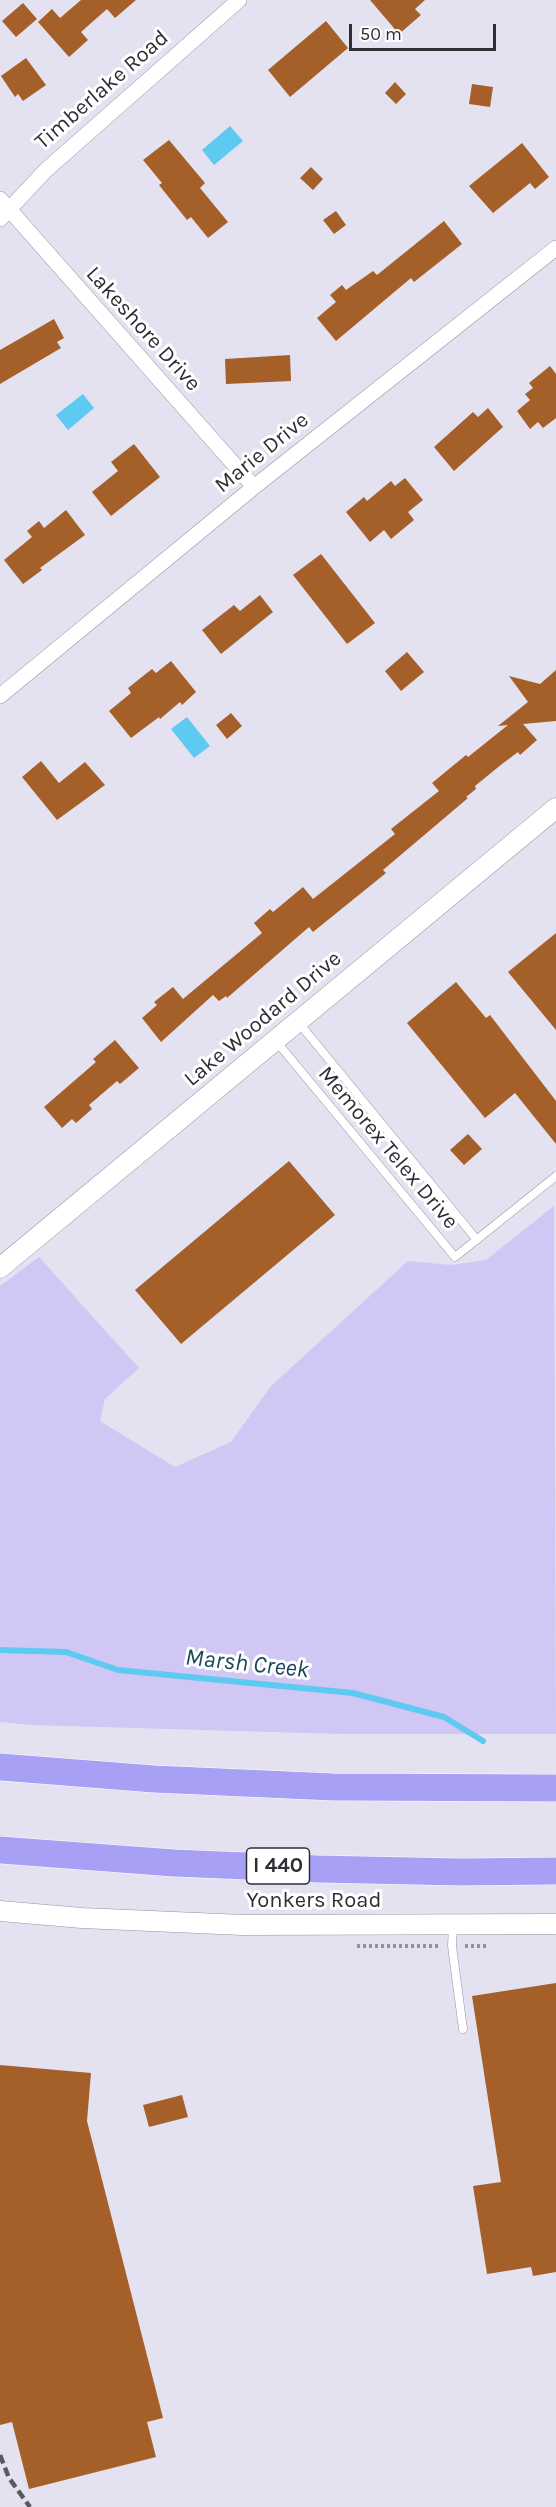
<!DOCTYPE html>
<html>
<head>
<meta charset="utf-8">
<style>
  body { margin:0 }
  #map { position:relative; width:556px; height:2507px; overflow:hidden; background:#e4e1f1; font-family:Karla,sans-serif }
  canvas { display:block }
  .scale { position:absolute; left:349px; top:24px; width:147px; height:27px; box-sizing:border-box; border:3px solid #2f2e34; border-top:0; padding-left:8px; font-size:18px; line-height:21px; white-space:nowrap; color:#2f2e34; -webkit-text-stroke:4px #fff; paint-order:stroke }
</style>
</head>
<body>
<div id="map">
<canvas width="556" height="2507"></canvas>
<div class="scale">50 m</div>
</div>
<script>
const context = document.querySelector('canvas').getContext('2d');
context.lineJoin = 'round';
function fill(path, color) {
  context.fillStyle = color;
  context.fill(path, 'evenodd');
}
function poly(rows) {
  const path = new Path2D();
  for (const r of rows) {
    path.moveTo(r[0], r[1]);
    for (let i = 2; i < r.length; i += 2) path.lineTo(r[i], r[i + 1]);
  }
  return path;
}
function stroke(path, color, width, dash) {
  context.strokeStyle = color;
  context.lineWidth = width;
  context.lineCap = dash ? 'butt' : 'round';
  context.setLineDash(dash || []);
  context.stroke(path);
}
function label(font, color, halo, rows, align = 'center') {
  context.font = font + ' Karla,sans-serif';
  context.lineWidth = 6;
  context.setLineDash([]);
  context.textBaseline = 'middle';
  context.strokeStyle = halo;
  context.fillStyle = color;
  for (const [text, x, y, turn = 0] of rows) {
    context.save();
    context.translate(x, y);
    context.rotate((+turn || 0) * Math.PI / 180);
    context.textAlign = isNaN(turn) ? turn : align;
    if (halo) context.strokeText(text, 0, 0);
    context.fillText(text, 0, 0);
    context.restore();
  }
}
fill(poly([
  [554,1206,556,1734,340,1734,32,1725,0,1722,0,1286,39,1257,139,1368,105,1399,100,1421,175,1467,231,1442,271,1386,408,1261,451,1265,486,1260]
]), '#d0c7f5');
fill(poly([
  [230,126,243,141,214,165,202,150],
  [83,394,94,408,68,430,56,415],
  [187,717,210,746,194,758,171,729]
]), '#5fcaf1');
stroke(poly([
  [0,1650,66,1652,118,1670,353,1693,444,1717,483,1741]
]), '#5fcaf1', 6);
fill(poly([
  [81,0,136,0,115,18,107,9,81,32,88,40,69,57,38,22,52,9,60,18],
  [370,0,425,0,415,9,421,15,399,34],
  [23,3,37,19,16,37,2,21],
  [326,21,348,48,290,97,268,70],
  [26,58,46,85,23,101,18,94,15,97,1,76],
  [395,82,406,94,396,104,385,93],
  [472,84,493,87,490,107,469,104],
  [169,140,205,183,200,188,228,222,208,238,191,217,187,220,159,185,162,183,143,160],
  [522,143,549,177,535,189,530,183,493,213,469,186],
  [311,167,323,179,313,190,300,178],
  [336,211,346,225,334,234,323,220],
  [444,221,462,244,414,282,411,278,336,341,317,318,336,302,330,295,342,285,346,290,373,271,377,275],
  [54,319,64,338,57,342,61,348,0,384,0,350],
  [290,355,291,381,226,384,225,359],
  [550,366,556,374,556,418,543,428,538,422,530,429,517,411,530,400,525,394,533,388,529,383],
  [488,408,503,427,454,471,434,447,473,412,478,417],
  [134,444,160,477,111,516,92,492,118,471,111,462],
  [405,478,423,500,408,512,414,520,391,539,384,530,370,542,346,512,364,497,367,501,391,481,395,486],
  [66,510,85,535,40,568,42,570,23,584,4,560,32,537,27,531,39,521,44,528],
  [321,554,375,623,347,644,293,575],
  [260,595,273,612,221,654,202,630,234,605,240,611],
  [407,652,424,672,401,691,385,671],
  [171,661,196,692,182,705,180,702,160,719,159,717,131,738,109,711,131,693,128,688,152,669,156,673],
  [556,670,556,721,523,724,537,740,520,755,518,752,502,764,475,786,476,789,466,797,468,798,383,870,386,873,313,932,309,927,227,998,226,996,219,1001,213,995,161,1042,142,1018,157,1005,154,1002,173,987,183,999,262,933,254,923,270,909,273,912,303,887,313,899,395,834,391,829,439,791,432,783,466,755,468,757,508,725,498,726,528,702,509,676,540,684],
  [231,713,242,726,227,739,216,725],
  [41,761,59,783,85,762,105,785,57,820,22,777],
  [556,933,556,1030,508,972],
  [456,982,486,1018,490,1015,556,1101,556,1144,515,1093,485,1118,407,1023],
  [115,1040,139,1068,120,1084,117,1081,89,1105,92,1109,76,1123,72,1119,62,1128,44,1107,96,1062,93,1059],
  [468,1134,482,1149,464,1165,450,1150],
  [289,1161,335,1215,181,1344,135,1290],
  [556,1983,556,2272,533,2276,531,2267,487,2274,473,2186,501,2182,472,1996],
  [0,2065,91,2073,87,2121,163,2418,147,2422,156,2457,29,2489,12,2422,0,2425],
  [182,2095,188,2117,149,2127,143,2105]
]), '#a46028');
const service = poly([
  [299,1023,477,1240],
  [276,1041,455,1257,556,1176],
  [453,1926,452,1946,463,2029]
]);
const minor = poly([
  [0,199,254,487],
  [0,219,46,170,239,0],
  [0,696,254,487,556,248]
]);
const tertiary = poly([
  [0,1268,556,808],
  [0,1911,82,1918,243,1925,556,1924]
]);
const motorway = poly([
  [0,1767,154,1779,333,1787,556,1788],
  [0,1850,174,1863,318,1869,461,1872,556,1871]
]);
stroke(service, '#9593a1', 9);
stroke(minor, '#9593a1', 16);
stroke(tertiary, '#9593a1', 21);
stroke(motorway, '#fff', 28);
stroke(poly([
  [357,1946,440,1946],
  [465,1946,488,1946]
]), '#92909c', 4, [3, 3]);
stroke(service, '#fff', 8);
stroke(minor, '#fff', 15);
stroke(tertiary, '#fff', 20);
stroke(motorway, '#a8a0f5', 27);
stroke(poly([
  [0,2455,9,2478,30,2507]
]), '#5a5961', 4.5, [9, 4.5]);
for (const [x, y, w] of [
  [278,1866,63]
]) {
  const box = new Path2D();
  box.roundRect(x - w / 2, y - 18, w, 36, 4.5);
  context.fillStyle = '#fff';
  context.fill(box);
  stroke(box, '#2f2e34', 1.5);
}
label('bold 21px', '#2f2e34', null, [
  ["I 440",278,1866]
]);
label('22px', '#2f2e34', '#fff', [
  ["Timberlake Road",102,90,-41],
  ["Lakeshore Drive",143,329,48],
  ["Marie Drive",262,453,-39],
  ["Lake Woodard Drive",263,1019,-40],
  ["Memorex Telex Drive",388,1148,50],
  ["Yonkers Road",314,1901]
]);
label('italic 24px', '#194757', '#fff', [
  ["Marsh Creek",247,1664,6]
]);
</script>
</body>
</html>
